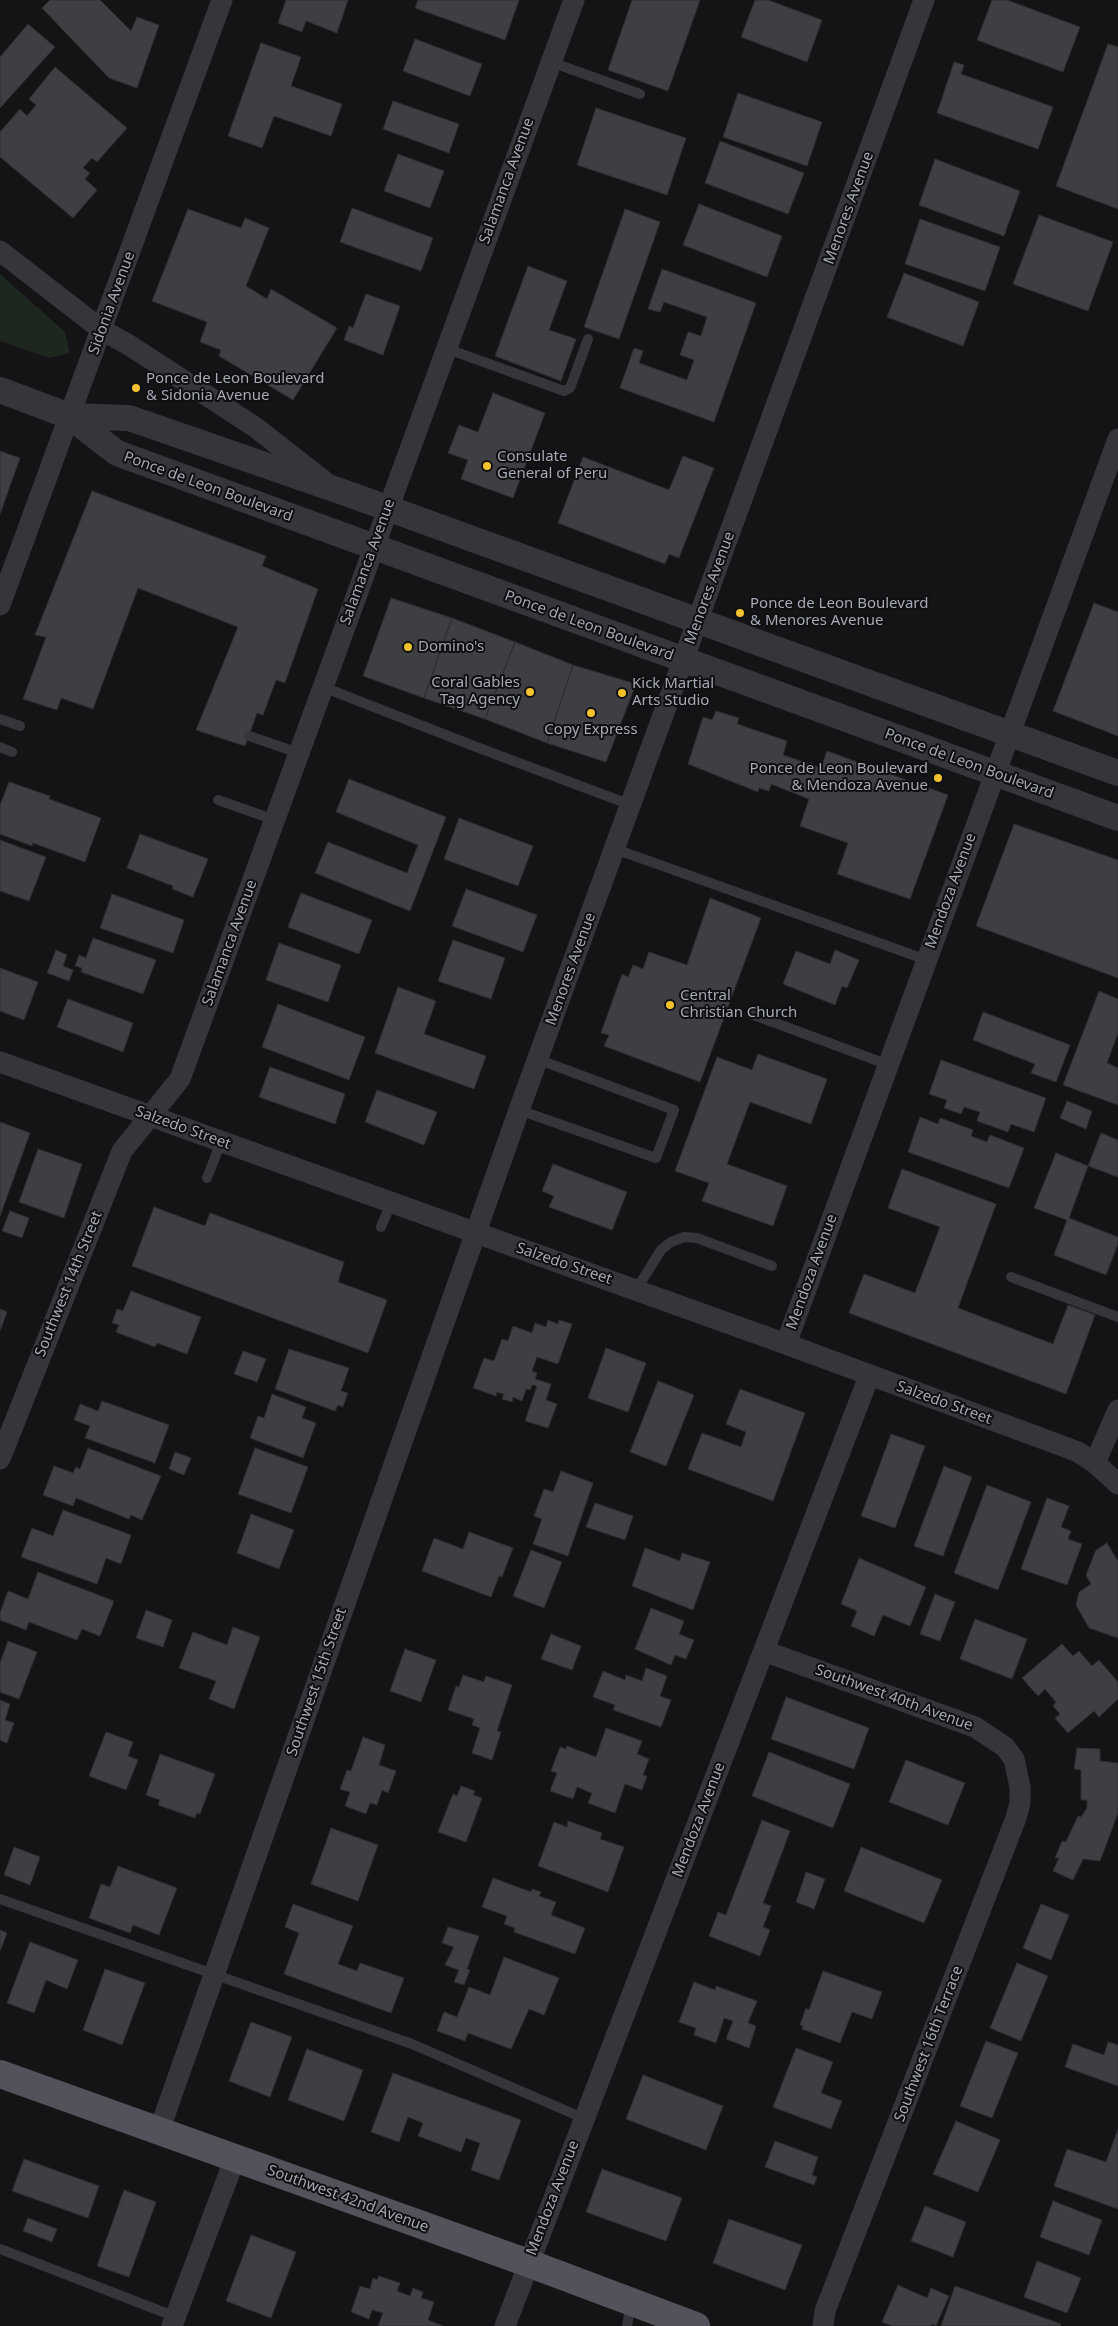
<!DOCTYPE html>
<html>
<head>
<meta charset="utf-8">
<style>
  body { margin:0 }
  canvas { display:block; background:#141416 }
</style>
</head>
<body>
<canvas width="1118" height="2326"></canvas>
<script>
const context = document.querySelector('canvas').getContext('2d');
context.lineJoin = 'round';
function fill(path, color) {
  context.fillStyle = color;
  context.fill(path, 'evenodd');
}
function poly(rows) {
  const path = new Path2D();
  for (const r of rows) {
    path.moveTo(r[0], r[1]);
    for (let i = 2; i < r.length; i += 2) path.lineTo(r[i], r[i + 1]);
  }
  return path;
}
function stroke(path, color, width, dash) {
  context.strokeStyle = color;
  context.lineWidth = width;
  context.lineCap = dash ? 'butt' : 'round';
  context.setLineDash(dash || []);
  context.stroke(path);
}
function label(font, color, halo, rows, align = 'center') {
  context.font = font + ' "Noto Sans",sans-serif';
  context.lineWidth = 4;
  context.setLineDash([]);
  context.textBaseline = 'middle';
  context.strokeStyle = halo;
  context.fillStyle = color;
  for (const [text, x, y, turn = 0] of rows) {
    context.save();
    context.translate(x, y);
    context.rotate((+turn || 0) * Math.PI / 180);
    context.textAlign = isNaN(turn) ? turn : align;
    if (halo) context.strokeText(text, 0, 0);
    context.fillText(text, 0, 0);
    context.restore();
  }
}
fill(poly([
  [0,274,65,332,70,353,49,358,0,341]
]), '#1e2620');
const building = poly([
  [50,0,100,0,131,31,137,17,159,25,137,88,109,78,42,8,50,0],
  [286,0,348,0,337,33,306,21,302,32,278,23,286,0],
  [418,0,519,0,505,40,415,8,418,0],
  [632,0,700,0,668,91,608,70,632,0],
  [755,0,768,0,822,20,807,62,741,37,755,0],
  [992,0,1007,0,1080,27,1063,72,977,40,992,0],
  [28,24,55,47,0,108,0,57,28,24],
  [415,39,482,64,470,96,403,71,415,39],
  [261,43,301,57,291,86,342,104,331,136,274,116,262,148,228,136,261,43],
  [1108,44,1118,47,1118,209,1056,186,1108,44],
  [954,62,964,65,961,74,1053,107,1038,149,937,113,954,62],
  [55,67,127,128,97,162,92,158,83,168,90,173,85,179,97,190,73,218,0,157,0,132,20,109,27,116,36,105,29,99,55,67],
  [738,93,822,122,807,166,723,137,738,93],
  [393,101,459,124,449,153,383,129,393,101],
  [596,108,686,138,667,195,577,165,596,108],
  [720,141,804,173,788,214,705,183,720,141],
  [398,154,444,171,430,208,384,191,398,154],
  [935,159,1020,191,1004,236,919,205,935,159],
  [699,204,782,236,767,277,683,245,699,204],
  [352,208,433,238,421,271,340,242,352,208],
  [188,209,241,228,245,218,269,228,246,286,267,299,271,289,337,328,293,400,219,356,221,350,200,342,207,322,152,301,188,209],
  [625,209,660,222,619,339,584,327,625,209],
  [1039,215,1113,242,1088,311,1013,284,1039,215],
  [920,219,1000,247,985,291,905,264,920,219],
  [528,266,567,281,549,330,576,339,561,381,495,356,528,266],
  [662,269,756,303,714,422,620,388,634,348,643,351,639,363,687,380,694,360,680,355,688,332,701,336,707,317,664,302,660,312,648,309,662,269],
  [904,273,979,302,963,346,887,317,904,273],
  [366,294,400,306,383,355,344,340,349,326,353,328,366,294],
  [493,393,545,413,513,498,461,479,468,460,448,453,459,425,478,432,493,393],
  [0,451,20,458,0,514,0,451],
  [683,456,714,468,679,558,669,554,665,564,558,523,583,457,669,490,683,456],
  [92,491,266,556,262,566,318,589,285,683,276,680,263,715,257,713,245,746,196,730,238,627,138,588,93,709,61,698,57,710,23,699,46,637,35,635,92,491],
  [391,598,452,618,424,698,363,676,391,598],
  [1094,603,1118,612,1118,736,1053,711,1094,603],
  [452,618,515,642,485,719,424,698,452,618],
  [515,642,573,665,547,743,485,719,515,642],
  [573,665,636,684,606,762,547,743,573,665],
  [716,711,739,718,737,724,787,741,783,755,821,768,827,751,948,795,910,899,837,874,848,843,800,826,809,799,771,784,769,791,759,788,758,792,688,764,703,717,712,720,716,711],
  [349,779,446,817,410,911,315,873,328,842,407,873,418,845,336,812,349,779],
  [9,782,50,796,49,799,101,818,85,862,33,843,32,846,0,834,0,805,9,782],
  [459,818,533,846,518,886,444,859,459,818],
  [1014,824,1118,860,1118,978,976,926,1014,824],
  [140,834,208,859,193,897,172,889,173,886,127,868,140,834],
  [0,840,46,857,29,901,0,891,0,840],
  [466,889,537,915,523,952,452,926,466,889],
  [301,893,372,920,359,954,288,927,301,893],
  [112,894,184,920,173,953,100,928,112,894],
  [710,898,761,918,700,1082,604,1046,609,1035,601,1033,622,974,628,977,633,965,643,969,649,952,687,965,710,898],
  [93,938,156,960,143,994,81,972,82,968,75,966,79,955,86,958,93,938],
  [453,940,505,958,491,999,438,981,453,940],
  [279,943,341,965,328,1002,266,980,279,943],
  [56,950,67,955,63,966,73,970,69,981,47,973,56,950],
  [835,950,859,960,847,988,842,986,835,1005,783,984,796,951,830,964,835,950],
  [0,968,38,982,24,1020,0,1011,0,968],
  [398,987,436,1001,424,1034,486,1056,474,1089,375,1053,398,987],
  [1099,991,1118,999,1118,1033,1107,1063,1118,1068,1118,1105,1063,1085,1099,991],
  [68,999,133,1023,123,1052,57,1027,68,999],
  [278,1004,365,1037,349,1080,262,1047,278,1004],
  [983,1012,1070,1045,1056,1082,1031,1073,1035,1064,973,1040,983,1012],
  [758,1054,827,1079,811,1124,750,1102,727,1164,787,1186,773,1226,702,1201,709,1183,675,1171,717,1057,752,1070,758,1054],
  [941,1060,1046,1098,1034,1132,1011,1124,1008,1132,977,1121,980,1112,964,1107,961,1114,944,1108,947,1100,929,1094,941,1060],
  [270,1067,345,1094,335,1124,259,1097,270,1067],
  [377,1090,437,1112,424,1145,365,1122,377,1090],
  [1067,1101,1092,1111,1086,1129,1060,1118,1067,1101],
  [920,1117,938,1124,940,1118,973,1130,971,1136,987,1142,990,1135,1024,1148,1009,1188,908,1152,920,1117],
  [0,1122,30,1133,0,1216,0,1122],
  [1101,1133,1118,1140,1118,1177,1088,1166,1101,1133],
  [38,1149,82,1164,64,1218,19,1202,38,1149],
  [1056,1153,1088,1166,1069,1218,1118,1237,1118,1244,1106,1275,1054,1255,1067,1220,1034,1208,1056,1153],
  [553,1164,627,1192,612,1230,549,1207,554,1196,542,1191,553,1164],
  [902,1169,996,1204,958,1308,1053,1344,1068,1305,1095,1315,1066,1394,849,1313,864,1274,915,1293,940,1227,888,1208,902,1169],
  [154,1207,205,1226,210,1213,344,1262,338,1282,387,1300,368,1353,132,1266,154,1207],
  [10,1211,29,1218,22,1238,2,1231,10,1211],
  [131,1291,201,1317,187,1354,157,1343,155,1347,116,1332,119,1325,112,1323,117,1309,123,1311,131,1291],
  [0,1309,7,1312,0,1331,0,1309],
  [548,1320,558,1324,559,1320,572,1324,558,1364,537,1357,532,1371,537,1373,535,1379,551,1384,546,1400,557,1404,548,1428,525,1421,537,1386,532,1385,530,1390,526,1389,522,1401,513,1397,512,1402,502,1399,504,1394,497,1392,496,1396,473,1388,484,1358,494,1361,502,1339,508,1341,513,1326,532,1333,535,1323,546,1327,548,1320],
  [606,1348,646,1363,628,1412,588,1398,606,1348],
  [289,1349,349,1368,341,1391,348,1393,343,1407,338,1405,335,1411,275,1389,289,1349],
  [243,1351,266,1359,257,1382,234,1374,243,1351],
  [658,1381,694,1395,666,1466,630,1452,658,1381],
  [740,1389,805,1413,773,1501,688,1469,702,1433,741,1447,746,1432,726,1424,740,1389],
  [272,1394,306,1407,302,1418,316,1423,303,1458,250,1438,258,1416,264,1418,272,1394],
  [102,1401,169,1425,155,1463,85,1438,90,1426,74,1420,80,1404,98,1411,102,1401],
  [891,1434,925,1446,895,1528,861,1516,891,1434],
  [88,1448,161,1476,142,1520,131,1515,129,1519,76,1498,73,1506,43,1495,54,1466,73,1473,76,1467,80,1469,88,1448],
  [255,1448,308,1467,291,1513,238,1494,255,1448],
  [175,1452,191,1458,184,1475,169,1469,175,1452],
  [944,1466,972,1477,943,1556,914,1546,944,1466],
  [561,1471,593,1483,568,1556,533,1544,542,1519,534,1516,544,1489,553,1492,561,1471],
  [987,1485,1031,1502,998,1590,954,1573,987,1485],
  [1047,1498,1069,1506,1061,1527,1071,1531,1068,1539,1082,1544,1067,1585,1021,1569,1047,1498],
  [595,1503,633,1516,625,1540,586,1527,595,1503],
  [63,1510,131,1535,121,1564,106,1558,97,1584,21,1557,32,1528,53,1536,63,1510],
  [251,1514,294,1530,279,1569,237,1553,251,1514],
  [469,1532,513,1548,502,1577,499,1576,491,1597,422,1571,434,1538,463,1549,469,1532],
  [1107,1543,1118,1561,1118,1638,1089,1628,1076,1605,1079,1592,1091,1584,1086,1575,1096,1550,1107,1543],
  [645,1548,680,1561,682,1553,710,1562,693,1610,632,1586,645,1548],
  [531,1550,562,1562,544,1608,513,1596,531,1550],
  [859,1558,926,1587,910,1626,883,1615,874,1636,851,1626,857,1611,841,1604,859,1558],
  [38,1572,114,1601,100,1636,82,1629,77,1640,29,1622,26,1630,0,1620,0,1613,8,1591,28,1599,38,1572],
  [935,1594,955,1602,940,1641,920,1634,935,1594],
  [651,1608,684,1621,679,1634,694,1640,686,1659,675,1655,671,1665,635,1649,651,1608],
  [146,1610,172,1620,163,1647,136,1638,146,1610],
  [975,1619,1027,1639,1012,1679,960,1659,975,1619],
  [233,1627,260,1637,234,1709,209,1699,216,1681,179,1668,193,1632,227,1645,233,1627],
  [551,1634,581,1646,572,1670,541,1659,551,1634],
  [8,1641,37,1652,19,1699,0,1692,0,1663,8,1641],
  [1062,1644,1073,1656,1079,1651,1092,1666,1099,1660,1118,1682,1118,1699,1099,1717,1094,1711,1068,1733,1055,1718,1060,1714,1053,1706,1056,1702,1045,1689,1038,1696,1022,1678,1062,1644],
  [405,1649,436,1660,421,1702,390,1691,405,1649],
  [646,1668,667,1676,660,1696,671,1700,661,1727,613,1710,615,1705,593,1697,603,1671,625,1680,626,1675,642,1681,646,1668],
  [463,1675,484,1682,486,1676,512,1685,497,1731,501,1732,492,1760,472,1753,480,1728,472,1725,474,1719,448,1710,456,1686,459,1687,463,1675],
  [786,1697,869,1728,854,1769,771,1739,786,1697],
  [0,1700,10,1704,5,1720,14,1723,7,1743,0,1740,0,1700],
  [606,1728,642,1741,637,1754,649,1759,643,1775,647,1776,642,1790,625,1784,615,1813,588,1803,592,1793,577,1787,573,1799,550,1791,557,1773,551,1771,560,1747,566,1749,567,1746,596,1757,606,1728],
  [106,1732,133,1742,128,1756,138,1760,126,1790,89,1776,106,1732],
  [363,1737,385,1745,379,1765,396,1771,388,1793,382,1790,377,1805,370,1803,366,1814,345,1806,350,1792,340,1789,347,1770,351,1771,363,1737],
  [1077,1748,1100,1749,1100,1761,1118,1763,1118,1813,1100,1861,1083,1859,1073,1880,1053,1871,1059,1858,1055,1858,1062,1841,1066,1842,1078,1816,1081,1817,1087,1808,1087,1800,1081,1800,1081,1770,1074,1769,1077,1748],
  [769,1752,850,1784,833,1828,752,1796,769,1752],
  [160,1754,215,1774,200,1814,197,1813,195,1818,158,1805,160,1800,146,1795,160,1754],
  [906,1760,965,1783,948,1825,889,1802,906,1760],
  [461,1786,475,1791,473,1795,482,1798,466,1842,438,1832,453,1794,457,1796,461,1786],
  [762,1820,790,1831,763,1903,771,1906,763,1927,770,1930,760,1956,709,1936,718,1912,726,1915,762,1820],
  [568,1821,602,1833,600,1839,624,1847,608,1892,538,1866,554,1822,567,1827,568,1821],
  [331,1828,378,1845,358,1901,311,1884,331,1828],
  [14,1847,40,1857,30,1885,4,1875,14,1847],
  [861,1847,942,1880,924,1923,844,1891,861,1847],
  [118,1866,177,1888,159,1935,133,1925,130,1933,89,1918,101,1884,110,1887,118,1866],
  [806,1872,825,1879,814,1909,796,1902,806,1872],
  [493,1878,531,1892,532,1889,541,1892,539,1896,556,1902,551,1915,585,1928,575,1954,514,1932,515,1928,504,1924,507,1916,482,1907,493,1878],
  [293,1904,353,1926,338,1964,357,1971,360,1963,404,1978,391,2013,284,1974,299,1933,285,1927,293,1904],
  [1041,1904,1069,1915,1051,1960,1023,1948,1041,1904],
  [448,1927,479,1936,467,1969,470,1970,464,1985,454,1982,459,1970,445,1965,454,1947,442,1943,448,1927],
  [0,1930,7,1933,0,1951,0,1930],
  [30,1942,78,1960,67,1989,46,1980,34,2013,7,2003,30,1942],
  [504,1957,559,1978,544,2015,529,2009,511,2049,468,2033,465,2041,437,2031,444,2012,457,2017,469,1987,490,1995,504,1957],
  [1017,1963,1048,1976,1021,2041,990,2028,1017,1963],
  [105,1969,145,1983,122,2045,83,2030,105,1969],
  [823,1971,882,1992,872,2019,852,2012,840,2043,802,2029,803,2026,800,2025,806,2008,809,2010,823,1971],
  [694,1982,715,1990,716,1986,757,2001,748,2023,756,2026,749,2048,726,2039,733,2021,724,2018,716,2043,694,2035,696,2028,679,2022,694,1982],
  [251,2022,292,2037,270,2097,229,2081,251,2022],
  [986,2041,1018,2053,992,2118,960,2106,986,2041],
  [1108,2042,1118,2045,1118,2086,1065,2067,1073,2044,1104,2055,1108,2042],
  [796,2048,833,2062,821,2093,842,2101,831,2129,773,2107,796,2048],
  [307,2049,363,2070,344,2121,288,2100,307,2049],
  [393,2073,521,2120,499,2180,471,2170,480,2143,466,2138,461,2152,418,2136,423,2123,408,2117,399,2142,371,2132,393,2073],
  [643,2075,723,2106,706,2150,626,2119,643,2075],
  [956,2121,1000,2140,978,2192,933,2174,956,2121],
  [1118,2129,1118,2209,1054,2186,1067,2149,1106,2162,1118,2129],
  [775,2141,818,2157,812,2175,817,2177,814,2185,765,2167,775,2141],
  [24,2159,99,2186,88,2218,12,2191,24,2159],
  [602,2169,682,2198,666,2241,586,2212,602,2169],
  [124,2190,156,2202,129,2277,97,2266,124,2190],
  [1053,2201,1102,2220,1089,2255,1040,2237,1053,2201],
  [925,2206,966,2222,953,2257,911,2241,925,2206],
  [28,2218,57,2229,52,2242,23,2231,28,2218],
  [729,2219,802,2245,785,2290,713,2263,729,2219],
  [251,2235,296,2252,271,2318,226,2301,251,2235],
  [1037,2261,1081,2278,1067,2313,1024,2297,1037,2261],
  [379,2276,400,2283,397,2291,410,2296,413,2288,423,2292,421,2298,434,2302,428,2320,443,2326,378,2326,383,2313,372,2310,369,2319,351,2312,360,2286,370,2289,373,2278,377,2280,379,2276],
  [898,2285,927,2298,931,2288,949,2296,936,2326,932,2324,931,2326,892,2326,882,2322,898,2285],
  [955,2286,1061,2324,1060,2326,941,2326,955,2286]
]);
fill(building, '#3e3e43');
stroke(building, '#2e2e32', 1);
stroke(poly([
  [551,62,640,94],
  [445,348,564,391,570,388,588,339],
  [323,687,479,748,631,805],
  [0,719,20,726],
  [249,736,299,753],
  [0,747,12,752],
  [218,800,275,820],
  [615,849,927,960],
  [751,1014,889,1065],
  [519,1110,656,1158,674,1110,537,1059],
  [207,1178,221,1142],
  [381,1227,391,1203],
  [1011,1277,1118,1317],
  [636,1290,661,1250,671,1242,684,1237,697,1238,772,1266],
  [0,1899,412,2044,583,2118],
  [0,2249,176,2317],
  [627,2326,631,2302]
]), '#35353b', 10);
stroke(poly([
  [0,251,102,330,129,345,255,427,324,481],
  [0,605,222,0],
  [0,1062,786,1344,1057,1444,1078,1452,1095,1463,1118,1484],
  [786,1344,1118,439],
  [0,1459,122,1151,180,1079,574,0],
  [1095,1463,1118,1410],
  [764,1651,975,1727,1005,1747,1014,1759,1020,1787,1020,1803,1016,1818,825,2311,823,2326],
  [159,2131,519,1110,924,0],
  [172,2326,235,2158],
  [505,2326,869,1376]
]), '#35353b', 21);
stroke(poly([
  [0,390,69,416,129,418,236,455,354,496,1118,773],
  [69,416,117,453,1118,818]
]), '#35353b', 26);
stroke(poly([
  [0,2074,528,2263,696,2326]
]), '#51525a', 28);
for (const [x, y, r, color] of [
  [136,388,5,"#f3c22f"],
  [487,466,5,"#f3c22f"],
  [740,613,5,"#f3c22f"],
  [408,647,5,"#f3c22f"],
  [530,692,5,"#f3c22f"],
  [622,693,5,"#f3c22f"],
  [591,713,5,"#f3c22f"],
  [938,778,5,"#f3c22f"],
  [670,1005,5,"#f3c22f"]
]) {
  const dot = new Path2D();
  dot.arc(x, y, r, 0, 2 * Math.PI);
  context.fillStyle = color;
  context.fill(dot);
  stroke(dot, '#0f0f11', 2);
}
label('15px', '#a6a9b6', '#0f0f11', [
  ["Salamanca Avenue",507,181,-70],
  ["Menores Avenue",849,208,-70],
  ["Sidonia Avenue",112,303,-70],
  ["Ponce de Leon Boulevard",208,487,20],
  ["Salamanca Avenue",368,562,-70],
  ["Menores Avenue",710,588,-70],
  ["Ponce de Leon Boulevard",589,626,20],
  ["Ponce de Leon Boulevard",969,764,20],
  ["Mendoza Avenue",951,891,-70],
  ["Salamanca Avenue",230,943,-70],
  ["Menores Avenue",571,969,-70],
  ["Salzedo Street",183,1128,20],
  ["Salzedo Street",564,1264,19],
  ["Mendoza Avenue",812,1272,-70],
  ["Southwest 14th Street",69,1284,-68],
  ["Salzedo Street",944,1403,20],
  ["Southwest 15th Street",317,1682,-71],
  ["Southwest 40th Avenue",894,1698,20],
  ["Mendoza Avenue",699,1820,-69],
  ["Southwest 16th Terrace",929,2044,-69],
  ["Mendoza Avenue",553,2198,-69],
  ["Southwest 42nd Avenue",348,2199,20]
]);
label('15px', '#a6a9b6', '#0f0f11', [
  ["Ponce de Leon Boulevard",146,379],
  ["& Sidonia Avenue",146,396],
  ["Consulate",497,457],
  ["General of Peru",497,474],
  ["Ponce de Leon Boulevard",750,604],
  ["& Menores Avenue",750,621],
  ["Domino's",418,647],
  ["Coral Gables",520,683,"right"],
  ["Tag Agency",520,700,"right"],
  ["Kick Martial",632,684],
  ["Arts Studio",632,701],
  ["Copy Express",591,730,"center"],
  ["Ponce de Leon Boulevard",928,769,"right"],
  ["& Mendoza Avenue",928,786,"right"],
  ["Central",680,996],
  ["Christian Church",680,1013]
], 'left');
</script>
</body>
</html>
